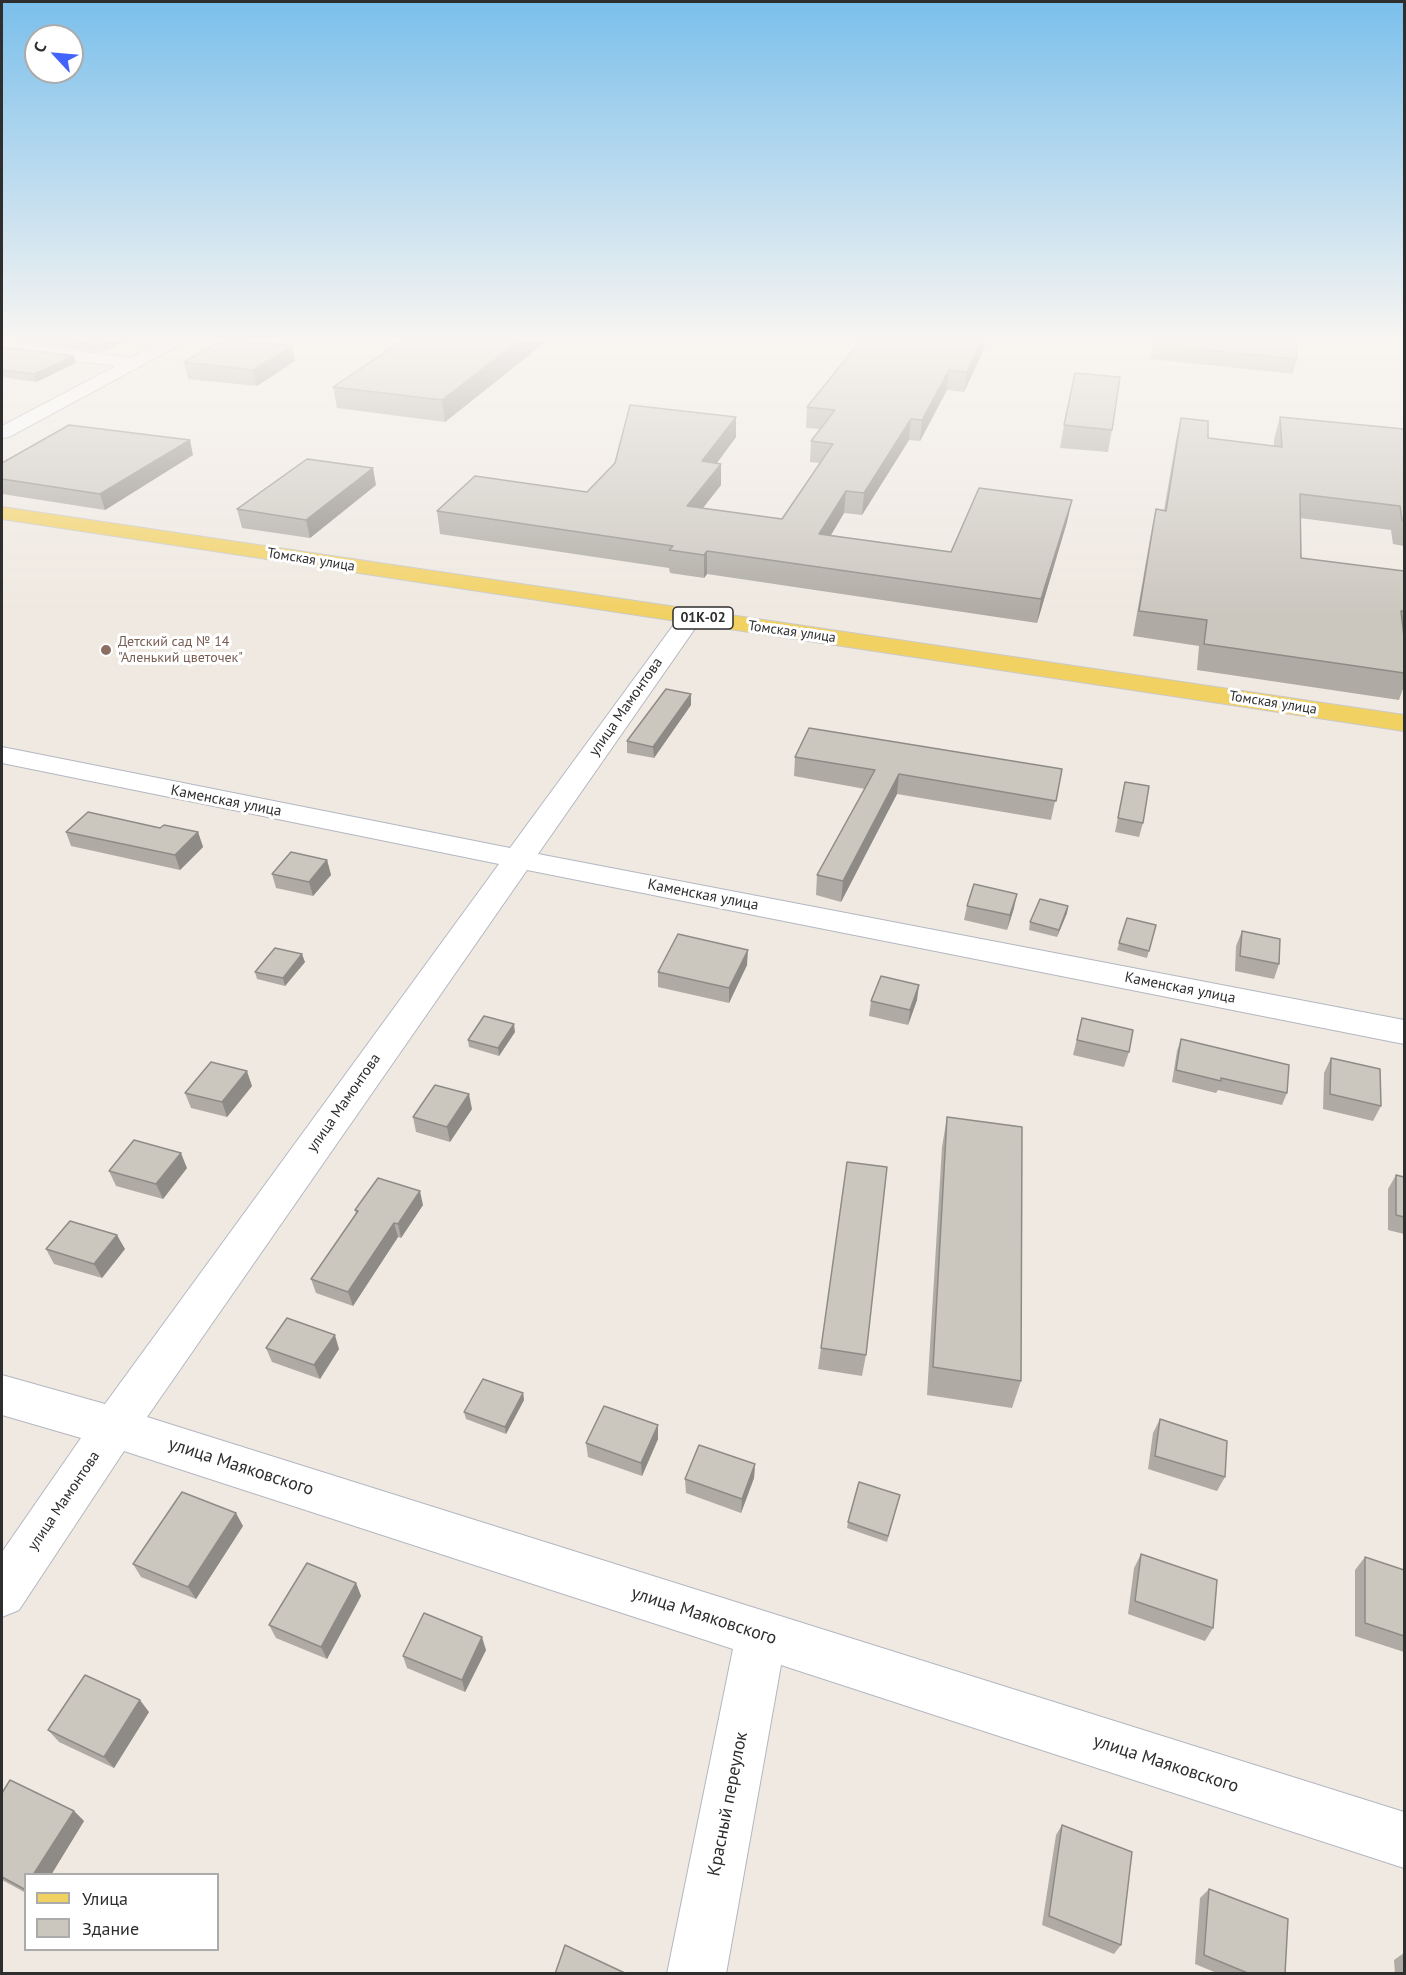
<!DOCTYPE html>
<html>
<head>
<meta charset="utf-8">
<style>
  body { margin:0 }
  #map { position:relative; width:1406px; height:1975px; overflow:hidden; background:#efe9e1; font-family:"PT Sans",sans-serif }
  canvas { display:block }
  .frame { position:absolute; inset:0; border:3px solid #2e2e2e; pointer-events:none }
  .legend { position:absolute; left:24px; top:1873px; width:195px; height:78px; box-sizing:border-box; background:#fff; border:2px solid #ababab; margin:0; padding:8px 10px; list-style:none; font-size:18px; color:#2e2e2e }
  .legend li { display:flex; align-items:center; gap:12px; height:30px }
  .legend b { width:30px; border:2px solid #ababab }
  .north { position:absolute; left:24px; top:24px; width:60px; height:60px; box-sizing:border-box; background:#fff; border:2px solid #ababab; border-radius:50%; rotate:296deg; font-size:16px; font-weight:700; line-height:24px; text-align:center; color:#2e2e2e }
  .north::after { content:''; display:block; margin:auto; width:21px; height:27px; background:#4264fb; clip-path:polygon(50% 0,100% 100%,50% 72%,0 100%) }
</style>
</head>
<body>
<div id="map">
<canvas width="1406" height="1975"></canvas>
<div class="frame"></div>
<ul class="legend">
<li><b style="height:8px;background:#f2d163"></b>Улица</li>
<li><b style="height:16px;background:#cbc7bf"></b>Здание</li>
</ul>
<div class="north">С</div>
</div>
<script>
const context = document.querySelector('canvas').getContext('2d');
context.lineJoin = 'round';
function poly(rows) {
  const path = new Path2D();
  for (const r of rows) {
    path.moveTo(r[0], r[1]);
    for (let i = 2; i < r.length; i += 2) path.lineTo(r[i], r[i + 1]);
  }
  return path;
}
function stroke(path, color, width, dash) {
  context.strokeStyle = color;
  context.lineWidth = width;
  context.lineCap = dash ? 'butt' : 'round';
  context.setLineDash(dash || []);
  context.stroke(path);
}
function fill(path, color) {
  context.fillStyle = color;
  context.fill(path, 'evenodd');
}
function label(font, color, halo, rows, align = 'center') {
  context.font = font + ' "PT Sans",sans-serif';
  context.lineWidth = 6;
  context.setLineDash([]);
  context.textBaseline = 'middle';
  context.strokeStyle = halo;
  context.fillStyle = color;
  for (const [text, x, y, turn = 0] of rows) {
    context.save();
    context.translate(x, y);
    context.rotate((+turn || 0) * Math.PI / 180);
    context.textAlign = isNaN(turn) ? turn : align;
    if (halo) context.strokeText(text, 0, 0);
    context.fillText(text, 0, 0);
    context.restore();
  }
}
const minor = poly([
  [166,340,185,340,183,343,9,437,2,438,2,426,116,366,2,352,2,342,131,358,166,340],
  [691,610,699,612,703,617,538,854,1404,1020,1404,1044,527,870,147,1417,1404,1812,1404,1868,781,1665,726,1974,667,1974,733,1649,124,1451,19,1610,2,1617,2,1552,81,1438,2,1415,2,1375,105,1404,499,864,2,763,2,747,510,848,683,612,691,610]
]);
const major = poly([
  [2,507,1404,715,1404,731,2,519,2,507]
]);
stroke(minor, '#b4b7c1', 2);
stroke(major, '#c9c9c9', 2);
fill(minor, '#fff');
fill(major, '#f2d163');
fill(poly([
  [2,340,128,340,101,352],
  [403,340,548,340,445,422,337,408,333,387],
  [1153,340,1296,340,1297,359,1293,374,1150,359],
  [292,346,295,361,257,386,188,379,184,362],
  [2,347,76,363,36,382,2,377],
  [984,349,964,392,947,390,920,441,909,440,862,515,844,513,831,535,951,552,1072,500,1067,522,1037,623,707,574,704,578,670,573,669,568,440,534,437,511,587,492,736,417,736,437,717,463,721,485,703,508,782,519,820,463,810,462,811,441,820,429,806,428,807,407],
  [1280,417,1404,429,1404,546,1393,544,1391,530,1300,518,1301,558,1404,571,1404,686,1399,700,1197,670,1199,646,1133,636,1151,533,1156,509,1164,510,1176,440,1181,418,1208,438,1274,446,1274,439],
  [1064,425,1112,430,1108,452,1060,448],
  [193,455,105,510,2,494,2,463],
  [376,485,310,538,242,528,237,509],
  [691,694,691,705,654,758,627,753,627,741],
  [795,757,1062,769,1051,820,897,794,841,902,816,895,817,875,865,789,794,776],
  [1125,782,1143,823,1139,837,1115,832],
  [160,828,198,832,203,847,180,870,71,846,66,832],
  [327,860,331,875,313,896,276,888,272,874],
  [967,906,1014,908,1007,930,964,920],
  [1068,906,1067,913,1057,937,1029,930,1030,922],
  [1127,918,1156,925,1147,958,1117,950],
  [1242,931,1279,964,1274,979,1235,971,1236,946],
  [305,962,285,986,257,979,255,972],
  [747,965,729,1003,658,987,658,972],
  [917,1000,908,1025,869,1016,871,1001],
  [1082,1018,1129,1052,1124,1067,1073,1055],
  [515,1032,499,1056,469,1047,468,1040],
  [1181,1039,1287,1093,1282,1105,1218,1090,1216,1093,1172,1082,1177,1051],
  [1331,1058,1381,1106,1373,1121,1323,1109,1324,1073],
  [252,1086,227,1117,191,1108,185,1093],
  [472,1109,450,1142,416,1132,413,1117],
  [947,1117,1021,1381,1012,1408,927,1395,942,1147],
  [187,1168,163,1199,116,1186,109,1171],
  [1396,1175,1404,1177,1404,1234,1388,1230,1388,1189],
  [423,1205,401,1238,398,1237,353,1306,316,1293,311,1279,356,1214,355,1210],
  [46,1249,125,1249,102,1278,54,1264],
  [266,1348,339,1349,320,1379,272,1362],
  [821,1348,866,1355,862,1376,818,1369],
  [523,1393,524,1400,506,1434,466,1419,464,1412],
  [1160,1419,1225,1477,1217,1491,1148,1469,1153,1433],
  [658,1439,642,1476,588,1457,586,1443],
  [755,1464,754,1478,741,1513,686,1493,685,1479],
  [900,1495,887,1542,847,1528,848,1522],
  [243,1526,196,1599,141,1577,133,1564],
  [1141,1554,1213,1628,1205,1641,1128,1614,1134,1568],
  [1365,1557,1404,1570,1404,1652,1355,1636,1355,1570],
  [356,1583,361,1596,327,1659,276,1638,269,1625],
  [486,1650,465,1692,407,1668,403,1656],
  [149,1712,114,1768,59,1742,48,1730],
  [2,1793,74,1811,84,1821,51,1875,26,1875,26,1893,2,1880],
  [1062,1825,1121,1945,1114,1954,1042,1925,1056,1835],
  [1209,1889,1285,1974,1219,1974,1195,1964,1200,1898],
  [1404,1953,1404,1974,1395,1974,1394,1960]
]), '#afaba4');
fill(poly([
  [110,340,128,340,101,352,99,345],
  [520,340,548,340,445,422,442,400],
  [982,340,986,340,984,349,964,392,967,372],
  [292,346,295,361,257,386,253,370],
  [74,356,76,363,36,382,34,374],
  [949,370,947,390,920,441,922,420],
  [736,417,736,437,702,483,702,461],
  [911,419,909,440,862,515,864,493],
  [190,440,193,455,105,510,100,494],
  [721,464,721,485,687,528,687,506],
  [373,468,376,485,310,538,306,520],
  [846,491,844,513,818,557,819,534],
  [1072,500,1067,522,1037,623,1041,599],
  [707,551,707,574,704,578,704,555],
  [691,694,691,705,654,758,653,747],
  [899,774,897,794,841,902,843,881],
  [198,832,203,847,180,870,175,855],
  [327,860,331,875,313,896,309,882],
  [1017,894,1014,908,1007,930,1010,915],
  [1068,906,1067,913,1057,937,1059,930],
  [748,950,747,965,729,1003,729,988],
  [302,954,305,962,285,986,283,978],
  [919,985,917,1000,908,1025,910,1010],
  [514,1024,515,1032,499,1056,498,1048],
  [247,1071,252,1086,227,1117,222,1102],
  [469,1094,472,1109,450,1142,447,1127],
  [181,1153,187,1168,163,1199,156,1184],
  [420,1191,423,1205,401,1238,398,1224],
  [394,1223,398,1237,353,1306,348,1292],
  [117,1235,125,1249,102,1278,94,1264],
  [335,1335,339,1349,320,1379,314,1365],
  [523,1393,524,1400,506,1434,505,1427],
  [658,1425,658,1439,642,1476,641,1463],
  [755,1464,754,1478,741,1513,742,1499],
  [236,1513,243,1526,196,1599,188,1587],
  [356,1583,361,1596,327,1659,321,1647],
  [482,1637,486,1650,465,1692,462,1680],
  [140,1700,149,1712,114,1768,104,1757],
  [74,1811,84,1821,51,1875,33,1875]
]), '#8e8b86');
const building = poly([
  [55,340,110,340,99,345,55,340],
  [222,340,234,340,292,346,253,370,184,362,222,340],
  [403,340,520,340,442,400,333,387,403,340],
  [861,340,982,340,967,372,949,370,922,420,911,419,864,493,846,491,819,534,951,552,979,488,1072,500,1041,599,707,551,704,555,669,550,673,546,437,511,475,476,587,492,615,463,630,405,736,417,702,461,721,464,687,506,782,519,833,444,811,441,835,410,807,407,861,340],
  [1154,340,1296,340,1297,359,1153,345,1154,340],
  [2,347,74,356,34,374,2,370,2,347],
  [1075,373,1120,377,1112,430,1064,425,1075,373],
  [1280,417,1404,429,1404,521,1402,520,1400,506,1300,494,1301,558,1404,571,1404,611,1401,611,1404,637,1404,673,1204,644,1207,620,1139,611,1156,509,1166,511,1181,418,1208,421,1208,438,1282,447,1280,417],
  [69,425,190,440,100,494,2,479,2,463,69,425],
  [307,459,373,468,306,520,237,509,307,459],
  [666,689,691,694,653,747,627,741,666,689],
  [809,728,1062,769,1056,801,899,774,843,881,817,875,875,770,795,757,809,728],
  [1125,782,1149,786,1143,823,1118,818,1125,782],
  [88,812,160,828,164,825,198,832,175,855,66,832,88,812],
  [291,852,327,860,309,882,272,874,291,852],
  [974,884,1017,894,1010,915,967,906,974,884],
  [1040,899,1068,906,1059,930,1030,922,1040,899],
  [1127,918,1156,925,1149,951,1119,943,1127,918],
  [1242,931,1280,939,1279,964,1240,956,1242,931],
  [678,934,748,950,729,988,658,972,678,934],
  [275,948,302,954,283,978,255,972,275,948],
  [881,976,919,985,910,1010,871,1001,881,976],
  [484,1016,514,1024,498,1048,468,1040,484,1016],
  [1082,1018,1133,1030,1129,1052,1077,1040,1082,1018],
  [1181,1039,1289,1065,1287,1093,1221,1078,1221,1081,1176,1070,1181,1039],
  [1331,1058,1380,1069,1381,1106,1330,1094,1331,1058],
  [211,1062,247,1071,222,1102,185,1093,211,1062],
  [435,1085,469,1094,447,1127,413,1117,435,1085],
  [947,1117,1022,1127,1021,1381,933,1367,947,1117],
  [134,1140,181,1153,156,1184,109,1171,134,1140],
  [847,1162,887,1167,866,1355,821,1348,847,1162],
  [1396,1175,1404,1177,1404,1217,1396,1215,1396,1175],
  [378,1178,420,1191,398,1224,394,1223,348,1292,311,1279,358,1211,355,1210,378,1178],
  [70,1221,117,1235,94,1264,46,1249,70,1221],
  [287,1318,335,1335,314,1365,266,1348,287,1318],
  [483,1379,523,1393,505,1427,464,1412,483,1379],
  [604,1406,658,1425,641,1463,586,1443,604,1406],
  [1160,1419,1227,1441,1225,1477,1155,1456,1160,1419],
  [699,1445,755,1464,742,1499,685,1479,699,1445],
  [859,1482,900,1495,888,1536,848,1522,859,1482],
  [182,1492,236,1513,188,1587,133,1564,182,1492],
  [1141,1554,1217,1580,1213,1628,1135,1601,1141,1554],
  [1365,1557,1404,1570,1404,1636,1365,1623,1365,1557],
  [307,1563,356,1583,321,1647,269,1625,307,1563],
  [424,1613,482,1637,462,1680,403,1656,424,1613],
  [85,1675,140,1700,104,1757,48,1730,85,1675],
  [10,1780,74,1811,33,1875,26,1875,26,1886,24,1889,2,1877,2,1793,10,1780],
  [1062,1825,1132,1852,1121,1945,1049,1916,1062,1825],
  [1209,1889,1288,1919,1285,1974,1250,1974,1204,1955,1209,1889],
  [565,1945,627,1974,555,1974,565,1945]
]);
fill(building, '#cbc7bf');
stroke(building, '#8e8b86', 1.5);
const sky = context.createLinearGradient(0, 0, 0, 616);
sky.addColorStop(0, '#7abfeb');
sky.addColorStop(0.55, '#f8f5f2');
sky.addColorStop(1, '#f8f5f200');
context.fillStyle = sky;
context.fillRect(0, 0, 1406, 616);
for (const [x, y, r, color] of [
  [106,650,6,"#8d6e63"]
]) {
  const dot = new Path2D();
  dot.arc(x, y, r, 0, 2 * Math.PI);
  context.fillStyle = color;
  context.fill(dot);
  stroke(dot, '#fff', 2);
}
label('14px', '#2e2e2e', '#fff', [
  ["Томская улица",311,560,9],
  ["Томская улица",792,632,8],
  ["Томская улица",1273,703,9]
]);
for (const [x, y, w] of [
  [703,618,60]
]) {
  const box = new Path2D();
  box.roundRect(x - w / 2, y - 11, w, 22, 4.5);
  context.fillStyle = '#fff';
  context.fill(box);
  stroke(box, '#2e2e2e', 1.5);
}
label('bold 14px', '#2e2e2e', null, [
  ["01К-02",703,618]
]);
label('14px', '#785e54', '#fff', [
  ["Детский сад № 14",118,642],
  ["\"Аленький цветочек\"",118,658]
], 'left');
label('15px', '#2e2e2e', '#fff', [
  ["улица Мамонтова",626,707,-55],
  ["Каменская улица",226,801,11],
  ["Каменская улица",703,895,11],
  ["Каменская улица",1180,988,11],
  ["улица Мамонтова",344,1103,-55],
  ["улица Мамонтова",64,1501,-56]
]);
label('18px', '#2e2e2e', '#fff', [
  ["улица Маяковского",241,1467,18],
  ["улица Маяковского",704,1616,18],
  ["улица Маяковского",1166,1764,18],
  ["Красный переулок",728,1804,-79]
]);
</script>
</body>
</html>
